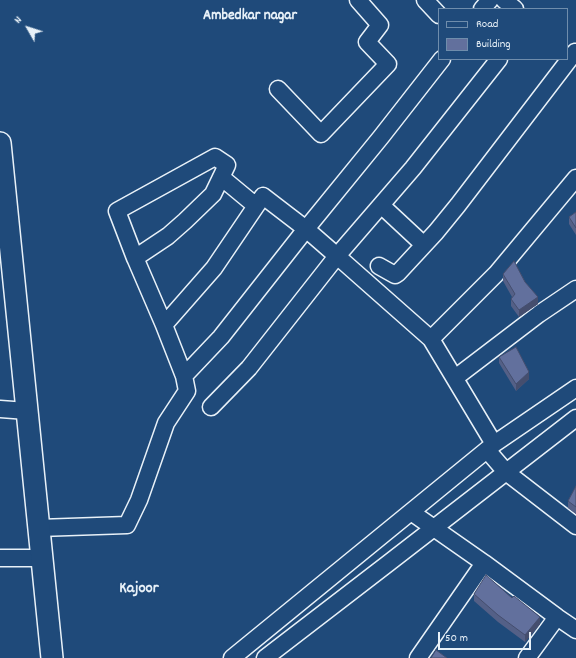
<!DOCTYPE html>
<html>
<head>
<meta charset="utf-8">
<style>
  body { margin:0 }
  #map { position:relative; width:576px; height:658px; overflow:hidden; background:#1f4a7a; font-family:Dekko,sans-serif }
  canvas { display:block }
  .legend { position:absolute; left:438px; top:8px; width:130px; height:52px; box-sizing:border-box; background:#1f4a7a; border:1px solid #6f8dac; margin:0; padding:5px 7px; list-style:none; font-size:12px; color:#e8f1f8 }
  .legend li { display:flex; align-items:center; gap:8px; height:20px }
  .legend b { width:20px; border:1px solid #6f8dac }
  .north { position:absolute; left:8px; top:8px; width:40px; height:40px; -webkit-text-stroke:3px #1f4a7a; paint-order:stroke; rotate:309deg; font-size:11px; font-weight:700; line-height:16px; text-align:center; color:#e8f1f8 }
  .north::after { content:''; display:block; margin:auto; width:14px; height:18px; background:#e8f1f8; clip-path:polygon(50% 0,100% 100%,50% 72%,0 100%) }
  .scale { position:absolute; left:438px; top:632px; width:93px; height:18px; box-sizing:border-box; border:2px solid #e8f1f8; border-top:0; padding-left:5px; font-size:12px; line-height:14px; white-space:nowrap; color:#e8f1f8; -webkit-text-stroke:3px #1f4a7a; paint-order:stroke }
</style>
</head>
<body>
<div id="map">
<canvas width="576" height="658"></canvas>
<ul class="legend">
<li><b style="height:5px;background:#1f4a7a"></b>Road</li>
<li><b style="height:11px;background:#62709d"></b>Building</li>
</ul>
<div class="north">N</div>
<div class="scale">50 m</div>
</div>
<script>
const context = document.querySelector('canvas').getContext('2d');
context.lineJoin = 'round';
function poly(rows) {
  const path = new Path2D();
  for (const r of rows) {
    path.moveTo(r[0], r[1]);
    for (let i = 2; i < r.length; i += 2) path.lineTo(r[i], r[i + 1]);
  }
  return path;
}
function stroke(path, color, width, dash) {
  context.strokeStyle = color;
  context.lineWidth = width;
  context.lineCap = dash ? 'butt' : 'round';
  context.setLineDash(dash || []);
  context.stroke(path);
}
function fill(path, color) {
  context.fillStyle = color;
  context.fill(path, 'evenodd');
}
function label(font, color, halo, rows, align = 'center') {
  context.font = font + ' Dekko,sans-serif';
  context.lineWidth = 3;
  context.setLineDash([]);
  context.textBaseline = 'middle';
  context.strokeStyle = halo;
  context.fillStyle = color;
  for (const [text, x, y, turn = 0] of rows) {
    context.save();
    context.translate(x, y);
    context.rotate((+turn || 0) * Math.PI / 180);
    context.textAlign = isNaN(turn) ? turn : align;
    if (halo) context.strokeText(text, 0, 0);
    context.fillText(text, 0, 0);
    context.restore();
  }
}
const minor = poly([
  [425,0,439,15],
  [504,0,515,9],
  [482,9,490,0],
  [442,59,381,137,306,229,337,256,413,168,499,59],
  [278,89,321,134,388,64,367,42,380,25,358,0],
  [221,177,256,206],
  [381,205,424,245],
  [135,258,168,236,185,221,213,194,227,165,215,157,117,211,135,258,136,260,164,325],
  [379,266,395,275,398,273,436,232,458,205,575,52],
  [455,378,539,314,576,289],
  [211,407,249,368,337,256,431,339],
  [0,409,27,411],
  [494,444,431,339,496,274,576,178],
  [487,450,506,472,576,526],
  [411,512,484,563,557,617,527,658],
  [39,528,127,525,139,500,166,423,187,391,184,376,164,325,214,268,256,206,263,196,306,229,221,337,184,376],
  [0,558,42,558],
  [557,617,576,630],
  [232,658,494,444,576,388],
  [265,658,386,565,576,418],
  [418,658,484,563]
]);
const major = poly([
  [0,143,52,658]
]);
stroke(minor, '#e8f1f8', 19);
stroke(major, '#e8f1f8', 24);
stroke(minor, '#1f4a7a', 16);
stroke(major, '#1f4a7a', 21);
fill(poly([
  [576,212,576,235,569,224,569,217],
  [503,274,538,304,519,317,511,306,511,299,512,297,503,281],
  [499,357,529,379,516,391,499,363],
  [576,486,576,514,568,508,568,501],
  [474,594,512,598,540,624,525,642,498,622,474,601]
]), '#546087');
fill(poly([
  [538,297,538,304,519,317,519,310],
  [529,372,529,379,516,391,516,384],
  [540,617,540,624,525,642,525,635]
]), '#454e6e');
const building = poly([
  [576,212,576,228,569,217,576,212],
  [514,261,525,282,538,297,519,310,511,299,515,294,503,274,514,261],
  [516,347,529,372,516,384,499,357,516,347],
  [576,486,576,507,568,501,576,486],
  [486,575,512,598,514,596,540,617,525,635,498,615,474,594,486,575],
  [436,650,447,658,431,658,436,650]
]);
fill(building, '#62709d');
stroke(building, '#454e6e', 1);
label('bold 15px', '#e8f1f8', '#1f4a7a', [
  ["Ambedkar nagar",250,17]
]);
label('bold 16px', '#e8f1f8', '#1f4a7a', [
  ["Kajoor",139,590]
]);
</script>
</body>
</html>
